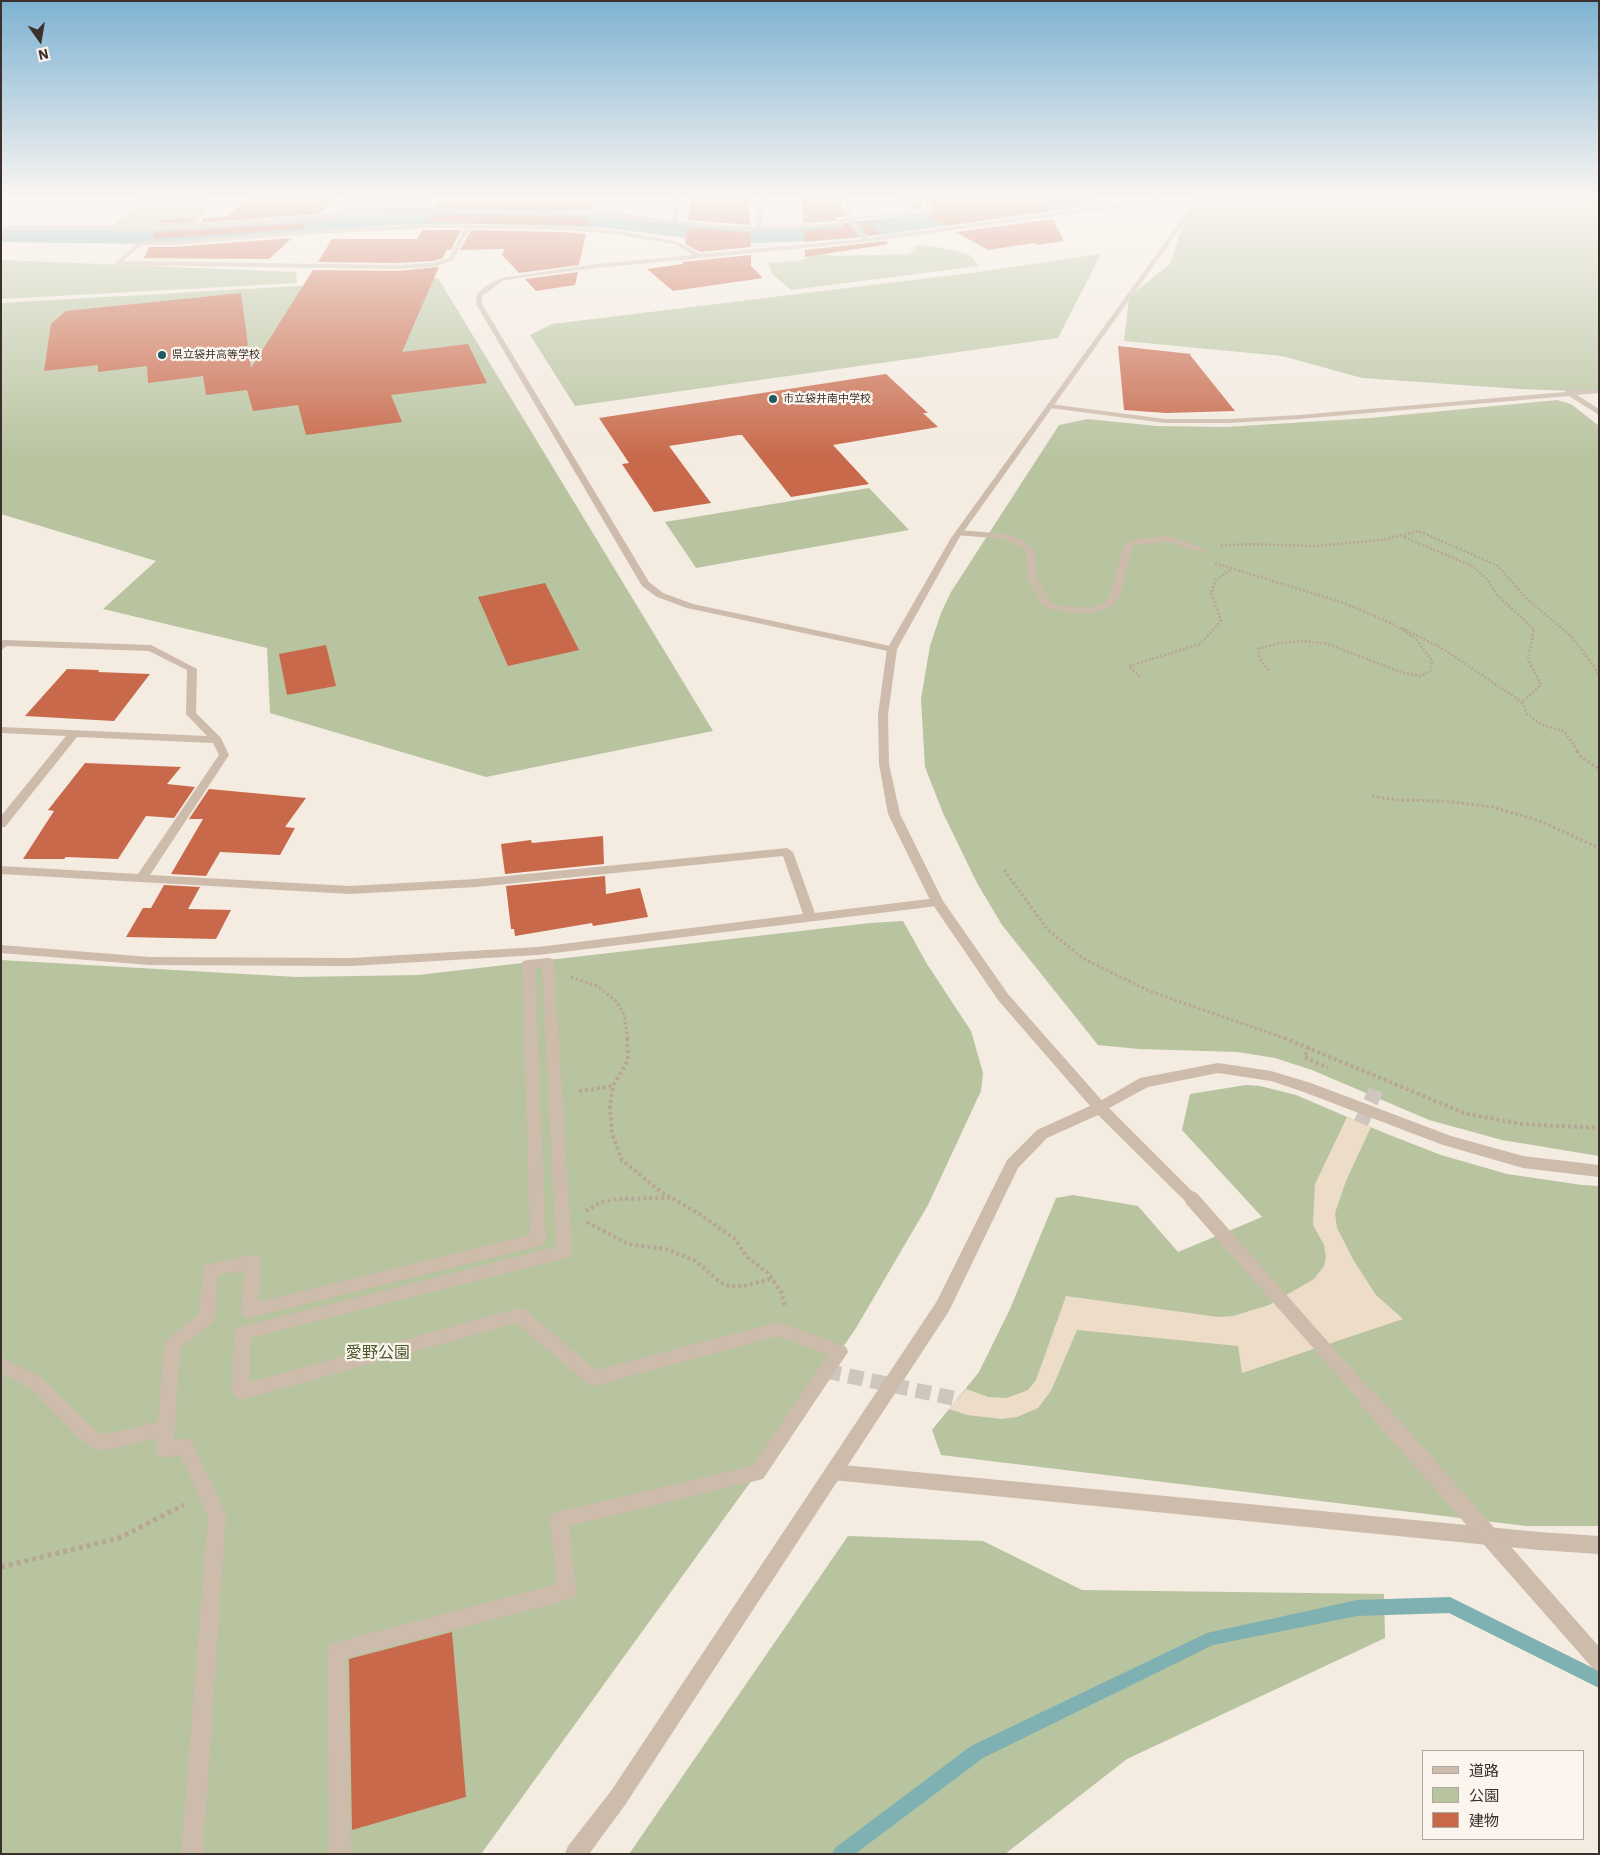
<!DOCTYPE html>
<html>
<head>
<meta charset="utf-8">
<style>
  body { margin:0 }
  #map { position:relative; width:1600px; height:1855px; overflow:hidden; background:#f4ebe1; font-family:"IBM Plex Sans","Noto Sans JP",sans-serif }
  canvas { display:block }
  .frame { position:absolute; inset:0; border:2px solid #3b302b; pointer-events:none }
  .legend { position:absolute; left:1422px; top:1750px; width:162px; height:90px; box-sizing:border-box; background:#fbf5ee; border:1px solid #aea6a0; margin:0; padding:6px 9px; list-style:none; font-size:15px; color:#3b302b }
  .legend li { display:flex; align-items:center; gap:10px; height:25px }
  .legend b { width:25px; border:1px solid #aea6a0 }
  .north { position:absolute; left:15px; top:15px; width:50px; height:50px; -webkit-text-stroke:4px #fbf5ee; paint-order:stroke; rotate:167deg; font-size:14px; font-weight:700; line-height:20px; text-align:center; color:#3b302b }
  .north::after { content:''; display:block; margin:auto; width:18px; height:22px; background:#3b302b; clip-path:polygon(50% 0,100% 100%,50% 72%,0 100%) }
</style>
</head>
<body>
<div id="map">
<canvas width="1600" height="1855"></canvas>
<div class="frame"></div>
<ul class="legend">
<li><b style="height:6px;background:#cdbbac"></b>道路</li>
<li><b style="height:14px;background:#b8c4a0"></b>公園</li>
<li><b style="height:14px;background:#c8694b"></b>建物</li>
</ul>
<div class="north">N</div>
</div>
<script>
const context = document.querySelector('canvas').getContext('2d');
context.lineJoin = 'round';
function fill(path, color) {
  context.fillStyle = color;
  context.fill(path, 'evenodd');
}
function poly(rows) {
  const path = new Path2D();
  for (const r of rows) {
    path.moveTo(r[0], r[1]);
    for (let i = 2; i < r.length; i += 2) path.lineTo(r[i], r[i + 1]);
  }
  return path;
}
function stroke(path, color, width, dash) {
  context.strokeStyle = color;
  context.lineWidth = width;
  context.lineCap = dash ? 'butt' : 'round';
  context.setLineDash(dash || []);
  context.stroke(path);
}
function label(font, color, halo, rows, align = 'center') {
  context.font = font + ' "IBM Plex Sans","Noto Sans JP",sans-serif';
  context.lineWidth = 4.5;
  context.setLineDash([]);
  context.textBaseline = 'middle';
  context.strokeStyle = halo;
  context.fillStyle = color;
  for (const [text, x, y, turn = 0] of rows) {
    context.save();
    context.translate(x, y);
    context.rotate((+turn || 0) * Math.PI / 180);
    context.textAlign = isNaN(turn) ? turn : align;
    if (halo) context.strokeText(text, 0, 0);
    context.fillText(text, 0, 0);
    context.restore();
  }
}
fill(poly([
  [141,198,196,198,207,199,192,226,112,228],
  [345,198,432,198,433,210,339,211,338,204],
  [1200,198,1599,198,1599,392,1519,389,1362,378,1282,356,1124,341,1129,297,1170,264,1184,220],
  [918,245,948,249,970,255,979,266,791,290,773,275,768,263,798,261,816,254,838,256,909,254],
  [1101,254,1058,338,575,406,530,335,552,324,978,272],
  [1,260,296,272,297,283,1,299],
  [438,278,713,731,486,777,270,713,267,648,103,609,156,561,1,514,1,303],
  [1557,400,1571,404,1599,426,1599,1156,1502,1140,1429,1120,1312,1070,1275,1058,1238,1052,1139,1049,1098,1045,1002,925,977,883,943,813,925,767,921,699,930,646,941,613,951,592,1059,425,1087,419,1157,426,1225,427,1370,418],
  [869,488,909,530,696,568,665,522],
  [903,921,927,964,971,1031,983,1073,981,1091,928,1205,856,1328,757,1473,481,1854,1,1854,1,960,296,977,418,975,870,923],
  [1246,1085,1260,1086,1296,1095,1387,1134,1441,1155,1507,1174,1582,1185,1599,1186,1599,1526,1526,1526,941,1455,932,1430,979,1372,1010,1309,1056,1198,1073,1195,1138,1206,1178,1252,1262,1217,1182,1130,1190,1094],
  [848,1536,983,1541,1082,1590,1384,1594,1385,1638,1127,1759,1005,1854,629,1854]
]), '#b8c4a0');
fill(poly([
  [1347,1117,1371,1127,1346,1181,1335,1213,1337,1228,1354,1261,1376,1295,1403,1319,1242,1373,1238,1346,1077,1330,1051,1391,1038,1408,1017,1417,1002,1419,967,1415,949,1409,966,1389,988,1397,1007,1398,1028,1390,1036,1380,1066,1296,1218,1317,1233,1316,1269,1305,1314,1279,1324,1266,1326,1258,1324,1245,1313,1225,1315,1184]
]), '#ecdcc8');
fill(poly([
  [1450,1597,1599,1671,1599,1688,1449,1613,1357,1616,1213,1645,983,1758,855,1854,832,1854,835,1848,971,1746,1207,1633,1357,1600,1450,1597]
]), '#7fb0b2');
fill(poly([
  [1025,198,1098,198,1094,204,1085,206,888,234,816,241,756,243,708,241,609,228,480,224,395,225,152,244,1,242,1,226,152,228,395,209,480,208,609,212,708,225,756,227,816,225,888,218,1025,198]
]), '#7fb0b2');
fill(poly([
  [249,198,334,198,318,214,200,223,203,218,227,216],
  [690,198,749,198,750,225,688,220],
  [802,198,841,198,845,216,836,218,835,221,803,223],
  [897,198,921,198,923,209,917,210],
  [931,198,1043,198,1049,211,945,226,927,215,932,213],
  [439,203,593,203,591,210,436,208],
  [459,215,583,217,590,218,588,226,427,222,431,216],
  [192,218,189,223,159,223,160,220],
  [1053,219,1064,241,1037,245,1034,243,988,250,956,232],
  [868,221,880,234,869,236,858,222],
  [308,223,301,229,152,239,155,232],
  [846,223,848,223,859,237,804,242,804,230,841,228],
  [687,227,750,233,751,247,700,252,685,244],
  [422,230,461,230,451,250,446,250,443,258,433,261,398,263,318,262,332,239,417,239],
  [471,230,562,232,586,234,579,265,519,273,502,255,504,249,460,250],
  [292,238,269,259,144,258,149,247,173,247],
  [886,241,889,244,805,257,805,250],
  [751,255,751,265,750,265,763,278,673,291,647,269,683,264,683,262],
  [439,267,402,352,468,344,487,383,391,395,402,422,306,435,298,405,253,411,247,390,206,395,203,376,148,383,147,366,98,372,98,365,44,371,51,324,66,311,241,293,251,368,313,270,398,271],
  [578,272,575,285,536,291,525,279],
  [1118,346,1191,354,1190,355,1235,411,1166,413,1124,410],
  [886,374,928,413,923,413,938,427,833,445,869,484,791,497,742,435,739,435,669,446,711,503,654,512,622,464,629,463,599,418],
  [545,583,579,650,508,666,478,597],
  [326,645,336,686,287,695,279,654],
  [67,669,99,670,98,672,150,674,114,721,25,716],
  [85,763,181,767,167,784,195,787,174,818,146,816,118,859,66,857,64,859,23,859,54,811,48,810],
  [209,789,306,798,285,827,295,828,280,855,220,852,206,876,171,874,203,819,189,819],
  [603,836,604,864,505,874,501,844,531,840,532,843],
  [605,876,606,894,640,888,648,917,593,926,592,923,515,936,514,929,511,929,506,886],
  [164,885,200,887,188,909,231,910,216,939,126,937,143,908,151,908],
  [452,1632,466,1797,352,1830,349,1659]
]), '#c8694b');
stroke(poly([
  [1361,1123,1376,1090],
  [826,1371,957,1399]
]), '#cfc6bd', 15, [15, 8]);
stroke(poly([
  [1538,198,1537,202,1516,217,1599,220]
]), '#b9a596', 1, [1, 1]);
stroke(poly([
  [1404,537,1472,566,1487,579,1498,596,1534,629,1528,659,1541,685,1522,702,1527,714,1540,724,1565,732,1578,752],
  [1221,546,1246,544,1317,546,1381,540,1419,531,1498,566,1526,598,1571,636,1594,666,1599,676],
  [1215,563,1344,603,1393,624,1415,638,1432,661,1431,670,1421,676,1404,673,1328,644,1303,641,1278,643,1258,649,1260,659,1269,671],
  [1402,628,1440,647,1522,702],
  [1140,677,1129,666,1200,644,1216,627,1221,620,1211,593,1216,580,1231,569]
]), '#b9a596', 2.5, [2, 2]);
stroke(poly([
  [1577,751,1580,756,1599,769],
  [1372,796,1398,800,1445,801,1493,807,1540,821,1599,848],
  [1004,870,1048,930,1084,959,1149,991,1287,1039],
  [571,977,597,986,616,1001,624,1014,628,1039]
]), '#b9a596', 3, [2.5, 2.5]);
stroke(poly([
  [627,1038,628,1060,613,1086,610,1107,612,1134,622,1160,661,1192,698,1213,735,1239,747,1257,768,1273,781,1292,785,1307],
  [1284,1038,1467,1114,1522,1124,1599,1128],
  [1309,1047,1304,1057,1328,1068],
  [579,1091,613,1086],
  [586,1211,601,1202,618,1199,672,1198],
  [587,1222,628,1244,666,1249,694,1260,720,1282,729,1286,744,1286,771,1279]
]), '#b9a596', 4, [3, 3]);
stroke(poly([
  [1,1567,119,1538,184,1505]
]), '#b9a596', 5, [4, 4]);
fill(poly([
  [959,530,1006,534,1026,542,1034,551,1037,577,1049,600,1056,605,1073,607,1093,607,1106,602,1110,595,1124,546,1136,539,1168,536,1206,549,1202,552,1168,542,1141,544,1132,547,1120,595,1112,606,1094,613,1073,613,1050,609,1042,604,1027,577,1026,552,1020,546,1004,539,956,535,955,533,959,530]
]), '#cdbbac');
fill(poly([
  [548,958,553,959,554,962,572,1252,570,1257,250,1338,250,1382,519,1308,525,1310,596,1370,779,1322,846,1347,848,1352,763,1479,569,1526,576,1591,574,1598,347,1658,351,1854,329,1854,327,1651,330,1644,557,1584,550,1519,553,1513,752,1466,828,1355,779,1336,593,1386,587,1383,516,1323,241,1400,235,1397,232,1392,234,1333,236,1328,556,1247,542,967,535,968,546,1240,543,1245,249,1318,243,1316,241,1311,244,1270,218,1275,215,1317,213,1322,180,1348,174,1440,185,1438,191,1440,226,1515,203,1854,181,1854,208,1515,180,1455,165,1458,159,1456,156,1450,157,1438,112,1449,98,1450,92,1448,83,1442,30,1388,1,1373,1,1357,42,1378,95,1430,100,1434,112,1433,158,1422,164,1345,166,1340,199,1314,203,1270,205,1265,253,1255,259,1257,261,1262,258,1302,530,1235,522,964,523,961,528,960,548,958]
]), '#cdbbac');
fill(poly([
  [204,198,210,198,205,212,196,225,368,212,459,209,583,211,672,221,675,198,681,198,677,221,745,227,756,227,759,198,765,198,762,227,837,223,837,219,847,218,843,198,849,198,852,217,925,211,923,198,929,198,930,213,854,220,868,238,1154,199,1200,203,1197,205,1154,203,866,242,597,268,525,277,503,281,482,296,482,304,649,582,663,593,693,604,895,647,897,649,892,652,687,608,657,597,642,586,476,304,477,294,486,286,501,278,597,264,693,255,674,244,614,234,562,230,470,228,453,260,434,267,398,269,118,265,115,263,140,241,173,241,315,230,432,224,562,226,614,230,678,242,700,254,862,239,849,221,843,221,844,224,841,226,745,231,583,215,459,213,368,216,227,227,156,230,1,230,1,226,190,225,199,212,204,198],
  [432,228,464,228,449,258,433,263,398,265,123,261,142,245,173,245,315,234,432,228],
  [1599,389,1599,393,1577,395,1599,409,1599,415,1569,396,1299,419,1228,423,1165,423,1050,408,1046,406,1050,404,1165,419,1228,419,1299,415,1564,392,1568,390,1599,389],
  [4,640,151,645,197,669,196,713,221,738,229,755,150,875,350,886,476,879,787,848,793,852,815,913,937,898,943,902,937,906,538,955,351,966,149,965,1,953,1,945,149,957,351,958,538,947,803,914,783,856,476,887,350,894,1,874,1,866,138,874,219,755,213,743,77,737,5,827,1,827,1,816,66,736,1,733,1,727,207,736,186,714,187,670,149,651,7,646,1,650,1,641,4,640],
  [1218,1063,1271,1071,1311,1083,1451,1136,1523,1156,1599,1165,1599,1177,1523,1168,1443,1145,1301,1091,1271,1081,1218,1073,1148,1087,1100,1113,1095,1112,1093,1108,1095,1104,1140,1078,1218,1063],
  [833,1464,1539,1532,1599,1536,1599,1554,1539,1550,833,1480,827,1478,824,1472,827,1466,833,1464]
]), '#cdbbac');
fill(poly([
  [1197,198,1202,198,959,538,897,649,888,715,889,764,900,814,943,901,1008,994,1105,1104,1200,1199,1197,1203,1192,1205,1187,1203,1098,1115,1047,1138,1018,1168,949,1311,625,1805,589,1854,565,1854,568,1846,611,1791,937,1301,1007,1160,1037,1130,1090,1106,998,1000,931,902,888,814,879,764,878,715,887,649,951,538,1197,198]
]), '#cdbbac');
stroke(poly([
  [1192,1199,1370,1401]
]), '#cdbbac', 15);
stroke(poly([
  [1369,1400,1599,1661]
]), '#cdbbac', 19);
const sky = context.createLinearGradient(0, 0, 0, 458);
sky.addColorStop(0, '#7eb2d2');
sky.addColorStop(0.43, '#faf6f2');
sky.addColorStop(1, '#faf6f200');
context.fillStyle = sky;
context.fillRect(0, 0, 1600, 458);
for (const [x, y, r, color] of [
  [162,355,5,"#1f5a5e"],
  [773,399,5,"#1f5a5e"]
]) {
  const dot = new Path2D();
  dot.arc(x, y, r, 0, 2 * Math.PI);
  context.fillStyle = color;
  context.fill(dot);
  stroke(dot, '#fbf5ee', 2);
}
label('11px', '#3b302b', '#fbf5ee', [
  ["県立袋井高等学校",172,355],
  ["市立袋井南中学校",783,399]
], 'left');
label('16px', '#4a5a2e', '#fbf5ee', [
  ["愛野公園",378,1353]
]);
</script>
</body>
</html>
